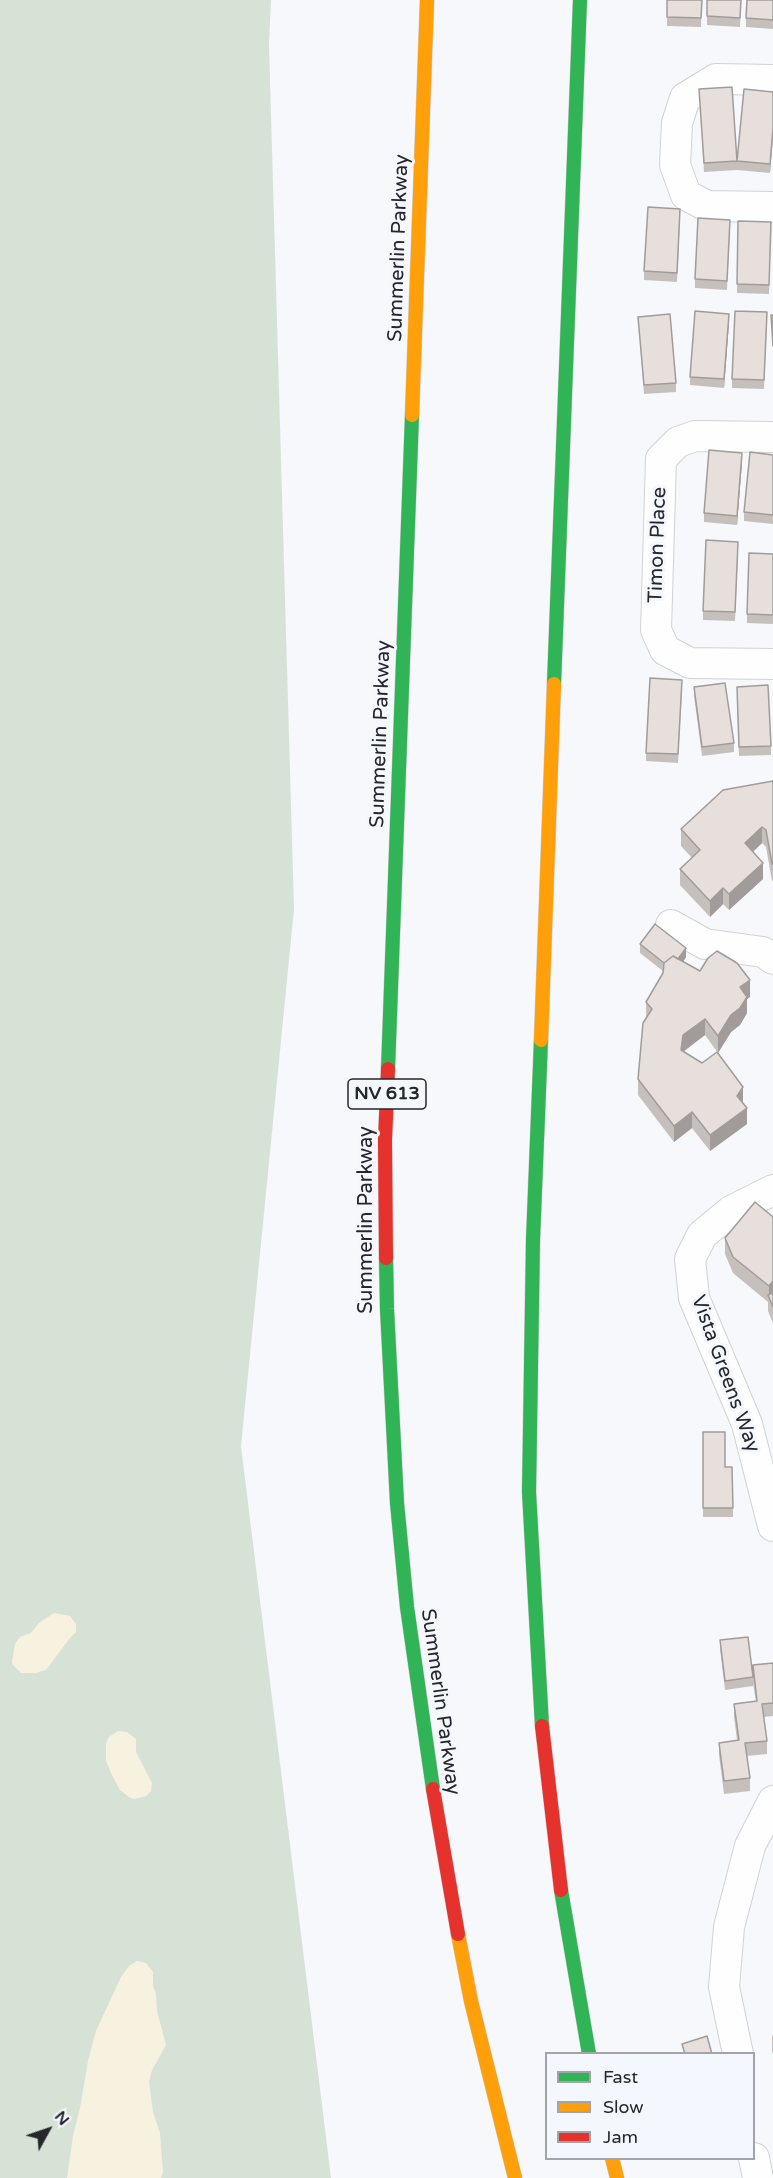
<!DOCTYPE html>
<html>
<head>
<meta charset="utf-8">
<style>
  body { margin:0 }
  #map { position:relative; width:773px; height:2178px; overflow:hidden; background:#f6f8fb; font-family:"Varela Round",sans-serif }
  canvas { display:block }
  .legend { position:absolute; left:545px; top:2052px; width:210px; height:108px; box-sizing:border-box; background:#f4f7fd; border:2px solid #a2a4a9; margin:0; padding:8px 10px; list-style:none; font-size:18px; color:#26272a }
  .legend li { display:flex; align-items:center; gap:12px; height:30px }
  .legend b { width:30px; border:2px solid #a2a4a9 }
  .north { position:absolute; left:18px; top:2100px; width:60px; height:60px; -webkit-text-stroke:4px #f4f7fd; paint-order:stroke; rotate:50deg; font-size:16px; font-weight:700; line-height:24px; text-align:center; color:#26272a }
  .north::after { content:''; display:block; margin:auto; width:21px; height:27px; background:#26272a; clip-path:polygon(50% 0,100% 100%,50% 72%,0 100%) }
</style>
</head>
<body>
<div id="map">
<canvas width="773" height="2178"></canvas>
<ul class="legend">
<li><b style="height:8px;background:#30b455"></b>Fast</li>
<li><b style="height:8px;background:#ff9f0a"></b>Slow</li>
<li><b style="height:8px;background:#e5322d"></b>Jam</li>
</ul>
<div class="north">N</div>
</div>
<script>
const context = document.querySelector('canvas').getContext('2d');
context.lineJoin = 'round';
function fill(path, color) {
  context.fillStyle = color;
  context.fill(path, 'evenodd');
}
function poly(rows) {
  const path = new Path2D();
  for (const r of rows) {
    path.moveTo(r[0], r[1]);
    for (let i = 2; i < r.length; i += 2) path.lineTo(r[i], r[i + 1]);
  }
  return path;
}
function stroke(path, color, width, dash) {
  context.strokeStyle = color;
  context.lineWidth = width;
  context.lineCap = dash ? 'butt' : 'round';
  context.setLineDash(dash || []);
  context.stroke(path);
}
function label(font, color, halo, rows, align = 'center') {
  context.font = font + ' "Varela Round",sans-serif';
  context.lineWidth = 6;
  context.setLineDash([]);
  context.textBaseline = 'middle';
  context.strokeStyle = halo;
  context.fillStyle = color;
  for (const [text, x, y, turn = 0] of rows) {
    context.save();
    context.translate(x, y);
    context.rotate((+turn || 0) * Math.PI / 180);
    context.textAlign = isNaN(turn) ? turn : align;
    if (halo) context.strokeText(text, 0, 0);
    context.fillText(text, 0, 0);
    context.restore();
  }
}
fill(poly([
  [0,0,271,0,269,45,294,909,241,1446,331,2178,0,2178]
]), '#d7e2d7');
fill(poly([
  [54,1613,70,1616,76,1624,76,1632,70,1638,46,1670,36,1673,21,1673,13,1665,12,1662,15,1644,20,1637,31,1633,39,1623],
  [118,1731,127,1732,136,1739,136,1752,152,1783,151,1791,146,1796,134,1799,129,1797,120,1790,111,1773,106,1761,106,1743,109,1737],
  [137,1961,146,1963,153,1972,153,1986,156,1994,157,2011,166,2045,152,2070,149,2082,153,2112,160,2133,163,2172,161,2178,67,2178,73,2136,80,2108,88,2061,96,2031,121,1977,129,1966]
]), '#f7f2df');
const street = poly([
  [773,80,716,79,685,98,677,123,675,165,686,195,707,206,773,207],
  [773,437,695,436,678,442,661,459,656,630,665,650,690,663,773,664],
  [671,925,705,944,763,952,773,959],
  [773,1190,731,1211,702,1235,690,1259,694,1298,747,1424,773,1526],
  [738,2054,724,1987,729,1927,750,1846,773,1801],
  [754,2158,758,2178]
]);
const fast = poly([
  [554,684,580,0],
  [541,1040,533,1240,529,1492,542,1726],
  [388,1069,412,415],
  [386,1258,387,1309,397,1503,407,1607,433,1789],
  [561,1890,589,2054]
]);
const slow = poly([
  [412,415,427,0],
  [541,1040,554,684],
  [458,1934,471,2001,515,2178],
  [612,2158,617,2178]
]);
const jam = poly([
  [386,1258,385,1140,388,1069],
  [542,1726,561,1890],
  [433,1789,458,1934]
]);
stroke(street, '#d1d2d4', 32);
stroke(fast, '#d0d1d3', 15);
stroke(slow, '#d0d1d3', 15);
stroke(jam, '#d0d1d3', 15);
stroke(street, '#fefefe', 30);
stroke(fast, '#30b455', 14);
stroke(slow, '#ff9f0a', 14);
stroke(jam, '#e5322d', 14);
fill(poly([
  [667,0,702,0,701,27,667,26],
  [707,0,741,0,740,27,707,25],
  [773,0,773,29,746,27,746,18],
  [699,89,737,161,737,170,704,172],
  [773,92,770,173,737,170,737,161],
  [680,218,677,282,644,280,644,271],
  [738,221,771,222,769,294,737,293],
  [730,229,727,290,695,288,695,279],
  [638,317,676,383,676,392,644,394],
  [767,321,764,389,732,388,732,379],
  [729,322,724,388,690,385,690,377],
  [773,455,773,524,744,521,744,512],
  [742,462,737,525,704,522,704,513],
  [738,551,735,621,703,620,703,611],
  [773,554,773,624,747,623,747,614],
  [694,687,734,743,734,752,702,756,694,696],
  [682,689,678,763,646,761,646,753],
  [737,695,771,746,771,755,739,756],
  [773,781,773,881,772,881,766,847,762,843,753,852,763,879,729,910,723,904,710,917,680,885,680,869,692,858,681,846,681,829],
  [640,944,686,957,683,962,700,971,750,997,747,999,747,1013,740,1025,731,1032,718,1053,705,1035,683,1051,743,1103,747,1124,710,1151,692,1128,674,1142,638,1095,638,1079,646,1018,646,1002,663,973,663,971,640,953],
  [773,1217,773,1323,768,1311,768,1302,733,1273,725,1254,725,1238],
  [703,1432,725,1467,732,1467,733,1517,703,1517],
  [720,1640,753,1672,773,1663,773,1716,764,1717,767,1741,767,1754,747,1756,750,1778,750,1791,724,1794,719,1755,719,1743,737,1740,734,1717,734,1704,756,1702,753,1683,753,1686,725,1690,720,1649],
  [773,2035,773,2054,772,2052,772,2036]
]), '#c6c0bd');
fill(poly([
  [773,128,773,137,770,173,770,164],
  [729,314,729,322,724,388,724,379],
  [742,453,742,462,737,525,737,516],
  [762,827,762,843,745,859,745,843],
  [763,863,763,879,729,910,729,894],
  [723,888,723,904,710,917,710,901],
  [686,948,686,957,680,966,676,961],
  [750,980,750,997,747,999,747,1013,740,1025,731,1032,718,1053,718,1036,740,987],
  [705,1019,705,1035,683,1052,681,1050,683,1035],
  [743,1087,743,1103,737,1096],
  [747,1108,747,1124,710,1151,710,1135],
  [692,1112,692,1128,674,1142,674,1126],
  [773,1281,773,1297,769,1297,769,1286]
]), '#a19c9a');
const building = poly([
  [667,0,702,0,701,18,667,17,667,0],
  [707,0,741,0,740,18,707,16,707,0],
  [747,0,773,0,773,20,746,18,747,0],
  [732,87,737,161,704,163,699,89,732,87],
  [744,89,773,92,773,128,770,164,737,161,744,89],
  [648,207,680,209,677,273,644,271,648,207],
  [698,218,730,220,727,281,695,279,698,218],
  [738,221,771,222,769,285,737,284,738,221],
  [695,311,729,314,724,379,690,377,695,311],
  [735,311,767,312,764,380,732,379,735,311],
  [670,314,676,383,644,385,638,317,670,314],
  [771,315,773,315,773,346,771,315],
  [709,450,742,453,737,516,704,513,709,450],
  [750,452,773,455,773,515,744,512,750,452],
  [706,540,738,542,735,612,703,611,706,540],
  [749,553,773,554,773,615,747,614,749,553],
  [650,678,682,680,678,754,646,753,650,678],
  [725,683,734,743,702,747,694,687,725,683],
  [768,685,771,746,739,747,737,687,768,685],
  [773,781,773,864,772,864,766,830,762,827,745,843,763,863,729,894,723,888,710,901,680,869,700,850,681,829,723,790,773,781],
  [655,924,686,948,678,959,673,956,664,963,640,944,655,924],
  [717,951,737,963,750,980,740,987,747,997,740,1008,731,1015,718,1036,705,1019,683,1035,681,1050,702,1063,717,1052,743,1087,737,1096,747,1108,710,1135,692,1112,674,1126,638,1079,643,1023,652,1009,646,1002,663,973,664,963,673,956,700,971,708,958,717,951],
  [755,1202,773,1217,773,1281,769,1286,733,1257,725,1238,755,1202],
  [773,1293,773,1307,768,1295,773,1293],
  [703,1432,725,1432,725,1467,732,1467,733,1508,703,1508,703,1432],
  [748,1637,753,1677,725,1681,720,1640,748,1637],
  [773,1663,773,1703,762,1704,767,1741,745,1743,750,1778,724,1781,719,1743,739,1740,734,1704,757,1701,753,1665,773,1663],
  [707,2036,712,2054,685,2054,682,2044,707,2036]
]);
fill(building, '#e6dfdc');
stroke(building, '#a19c9a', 1.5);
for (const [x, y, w] of [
  [387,1094,78]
]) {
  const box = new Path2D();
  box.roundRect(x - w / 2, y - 15, w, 30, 4.5);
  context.fillStyle = '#f4f7fd';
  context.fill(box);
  stroke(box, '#26272a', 1.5);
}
label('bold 18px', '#26272a', null, [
  ["NV 613",387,1094]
]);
label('20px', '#26272a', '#f4f7fd', [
  ["Summerlin Parkway",399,248,-88],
  ["Timon Place",658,545,-88],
  ["Summerlin Parkway",381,734,-88],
  ["Summerlin Parkway",367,1220,-90],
  ["Vista Greens Way",725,1374,70],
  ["Summerlin Parkway",440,1702,82]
]);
</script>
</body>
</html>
